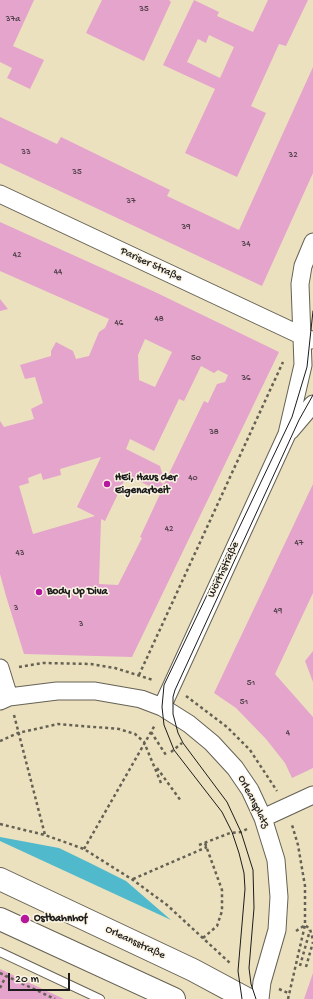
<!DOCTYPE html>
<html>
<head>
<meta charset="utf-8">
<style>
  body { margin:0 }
  #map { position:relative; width:313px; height:999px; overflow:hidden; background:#ece1be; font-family:"Gochi Hand",sans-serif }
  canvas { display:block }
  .scale { position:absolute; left:8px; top:973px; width:62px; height:18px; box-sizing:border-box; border:2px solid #1c1c1c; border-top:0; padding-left:5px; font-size:12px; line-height:14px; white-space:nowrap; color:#1c1c1c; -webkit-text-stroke:3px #fcf5e5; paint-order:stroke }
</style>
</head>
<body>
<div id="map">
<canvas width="313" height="999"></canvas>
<div class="scale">20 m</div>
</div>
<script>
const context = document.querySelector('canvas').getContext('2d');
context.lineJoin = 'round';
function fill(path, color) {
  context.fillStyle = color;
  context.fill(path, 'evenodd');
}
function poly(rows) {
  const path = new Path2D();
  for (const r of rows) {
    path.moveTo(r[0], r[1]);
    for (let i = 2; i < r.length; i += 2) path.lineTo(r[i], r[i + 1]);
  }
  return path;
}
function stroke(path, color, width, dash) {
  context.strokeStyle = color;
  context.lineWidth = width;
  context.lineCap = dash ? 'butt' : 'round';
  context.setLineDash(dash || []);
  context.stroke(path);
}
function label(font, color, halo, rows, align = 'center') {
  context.font = font + ' "Gochi Hand",sans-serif';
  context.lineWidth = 3;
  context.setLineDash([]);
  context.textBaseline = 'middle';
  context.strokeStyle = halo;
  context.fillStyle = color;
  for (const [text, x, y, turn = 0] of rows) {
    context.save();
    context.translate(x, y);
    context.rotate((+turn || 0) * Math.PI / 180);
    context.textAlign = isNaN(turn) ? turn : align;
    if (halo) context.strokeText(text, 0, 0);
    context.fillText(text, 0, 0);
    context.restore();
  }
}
fill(poly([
  [0,837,59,848,90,863,126,881,171,920,0,841]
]), '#50bacc');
fill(poly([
  [0,0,34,0,13,46,44,60,30,89,7,78,12,68,0,62],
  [102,0,169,0,171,2,144,61,86,33],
  [194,0,219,12,217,16,253,32,268,0,308,0,286,46,279,44,251,106,266,113,237,177,185,153,215,89,163,65],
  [209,35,234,47,220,78,187,62,198,39,206,43],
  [313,67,313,173,262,286,0,163,0,117,57,144,61,137,170,190,167,196,239,230],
  [0,222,155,292,279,352,132,657,24,654,6,596,0,574,0,421,4,427,34,419,31,409,43,403,35,377,25,379,20,365,51,356,51,351,56,342,73,351,76,359,89,356,99,332,105,328,109,319,0,271],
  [145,339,172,352,155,387,139,380,138,355],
  [201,366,214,373,218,370,228,375,225,382,217,384,208,403,204,401,164,484,160,482,163,476,160,466,126,449,130,439,154,451,179,399,184,401],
  [101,457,77,507,95,516,33,534,19,486,29,483,28,478,41,473,43,480,61,475,60,469],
  [127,475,161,492,140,537,142,538,118,585,99,584,101,519,105,521],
  [0,299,8,309,0,311],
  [313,484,313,593,275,674,313,717,313,768,292,778,285,763,266,739,236,708,214,693],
  [313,651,313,682,305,661],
  [0,969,64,999,0,999],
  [313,973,313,999,304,999]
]), '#e4a4cc');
const service = poly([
  [0,952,100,999]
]);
const minor = poly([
  [0,194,311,340],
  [290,431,313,404],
  [0,668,9,697],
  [0,701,9,697,57,691,95,691,141,699,162,707,189,724,212,743,235,768,250,790,263,818,276,860,279,897,277,930,262,982,260,999],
  [162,707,287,434,303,365,300,284,303,266,313,242],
  [263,818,313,795]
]);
const secondary = poly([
  [0,879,193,970,247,999],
  [0,919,174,999]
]);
stroke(service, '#656155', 10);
stroke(minor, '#656155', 19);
stroke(secondary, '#656155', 24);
stroke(poly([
  [19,667,43,663,91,664,115,668,153,680],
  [139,675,283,362],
  [186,696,227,727,250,750,277,791],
  [14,715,45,835],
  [151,732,166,755],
  [0,741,18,733,58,724,119,729,135,734,144,742,161,783],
  [171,752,182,743],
  [157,768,181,801],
  [0,824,45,835,84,849,133,880,167,905,231,964],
  [199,845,230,833,241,832,247,829],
  [84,849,155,725],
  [133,879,207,847],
  [296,931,305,925,310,929,313,940],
  [203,938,217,926,222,911,222,890,205,843],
  [300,966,310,930],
  [306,967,313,942],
  [0,973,55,999],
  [0,988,6,976],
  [279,989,290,994],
  [288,999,305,925,305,886,298,845,292,825]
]), '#656155', 2.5, [3, 3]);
stroke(service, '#fff', 8);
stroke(minor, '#fff', 17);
stroke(secondary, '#fff', 22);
stroke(poly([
  [242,999,238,971,245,889,244,873,239,853,232,832,222,812,174,750,164,725,162,707,164,685,292,417,307,367,313,311],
  [256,999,251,984,249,968,254,908,253,870,241,832,227,802,183,743,178,733,173,714,173,697,175,690,299,420,313,395]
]), '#1c1c1c', 1);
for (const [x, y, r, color] of [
  [107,484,4,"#b5179e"],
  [39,592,4,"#b5179e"],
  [25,919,5,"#b5179e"]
]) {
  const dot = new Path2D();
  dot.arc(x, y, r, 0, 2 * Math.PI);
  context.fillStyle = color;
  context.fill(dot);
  stroke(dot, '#fcf5e5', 1.5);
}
label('9px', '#4e3e48', null, [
  ["35",144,10],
  ["37a",13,20],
  ["33",26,153],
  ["32",293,156],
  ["35",77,173],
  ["37",131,202],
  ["39",186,228],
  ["34",246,245],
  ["42",17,256],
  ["44",58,273],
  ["48",159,320],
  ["46",119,324],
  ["50",196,359],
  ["36",246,379],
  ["38",214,433],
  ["40",193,479],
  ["42",169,530],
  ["47",299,544],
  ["43",20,554],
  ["3",16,609],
  ["49",278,612],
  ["3",81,625],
  ["51",251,684],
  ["51",244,703],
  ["4",288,734]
]);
label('11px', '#1c1c1c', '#fcf5e5', [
  ["Pariser Straße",151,265,25],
  ["Wörthstraße",224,570,-65],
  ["Orleansplatz",253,802,63],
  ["Orleansstraße",135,943,25]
]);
label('bold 11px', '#1c1c1c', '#fcf5e5', [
  ["HEi, Haus der",115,478],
  ["Eigenarbeit",115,491],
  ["Body Up Diva",47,592],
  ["Ostbahnhof",34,919]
], 'left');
</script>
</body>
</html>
